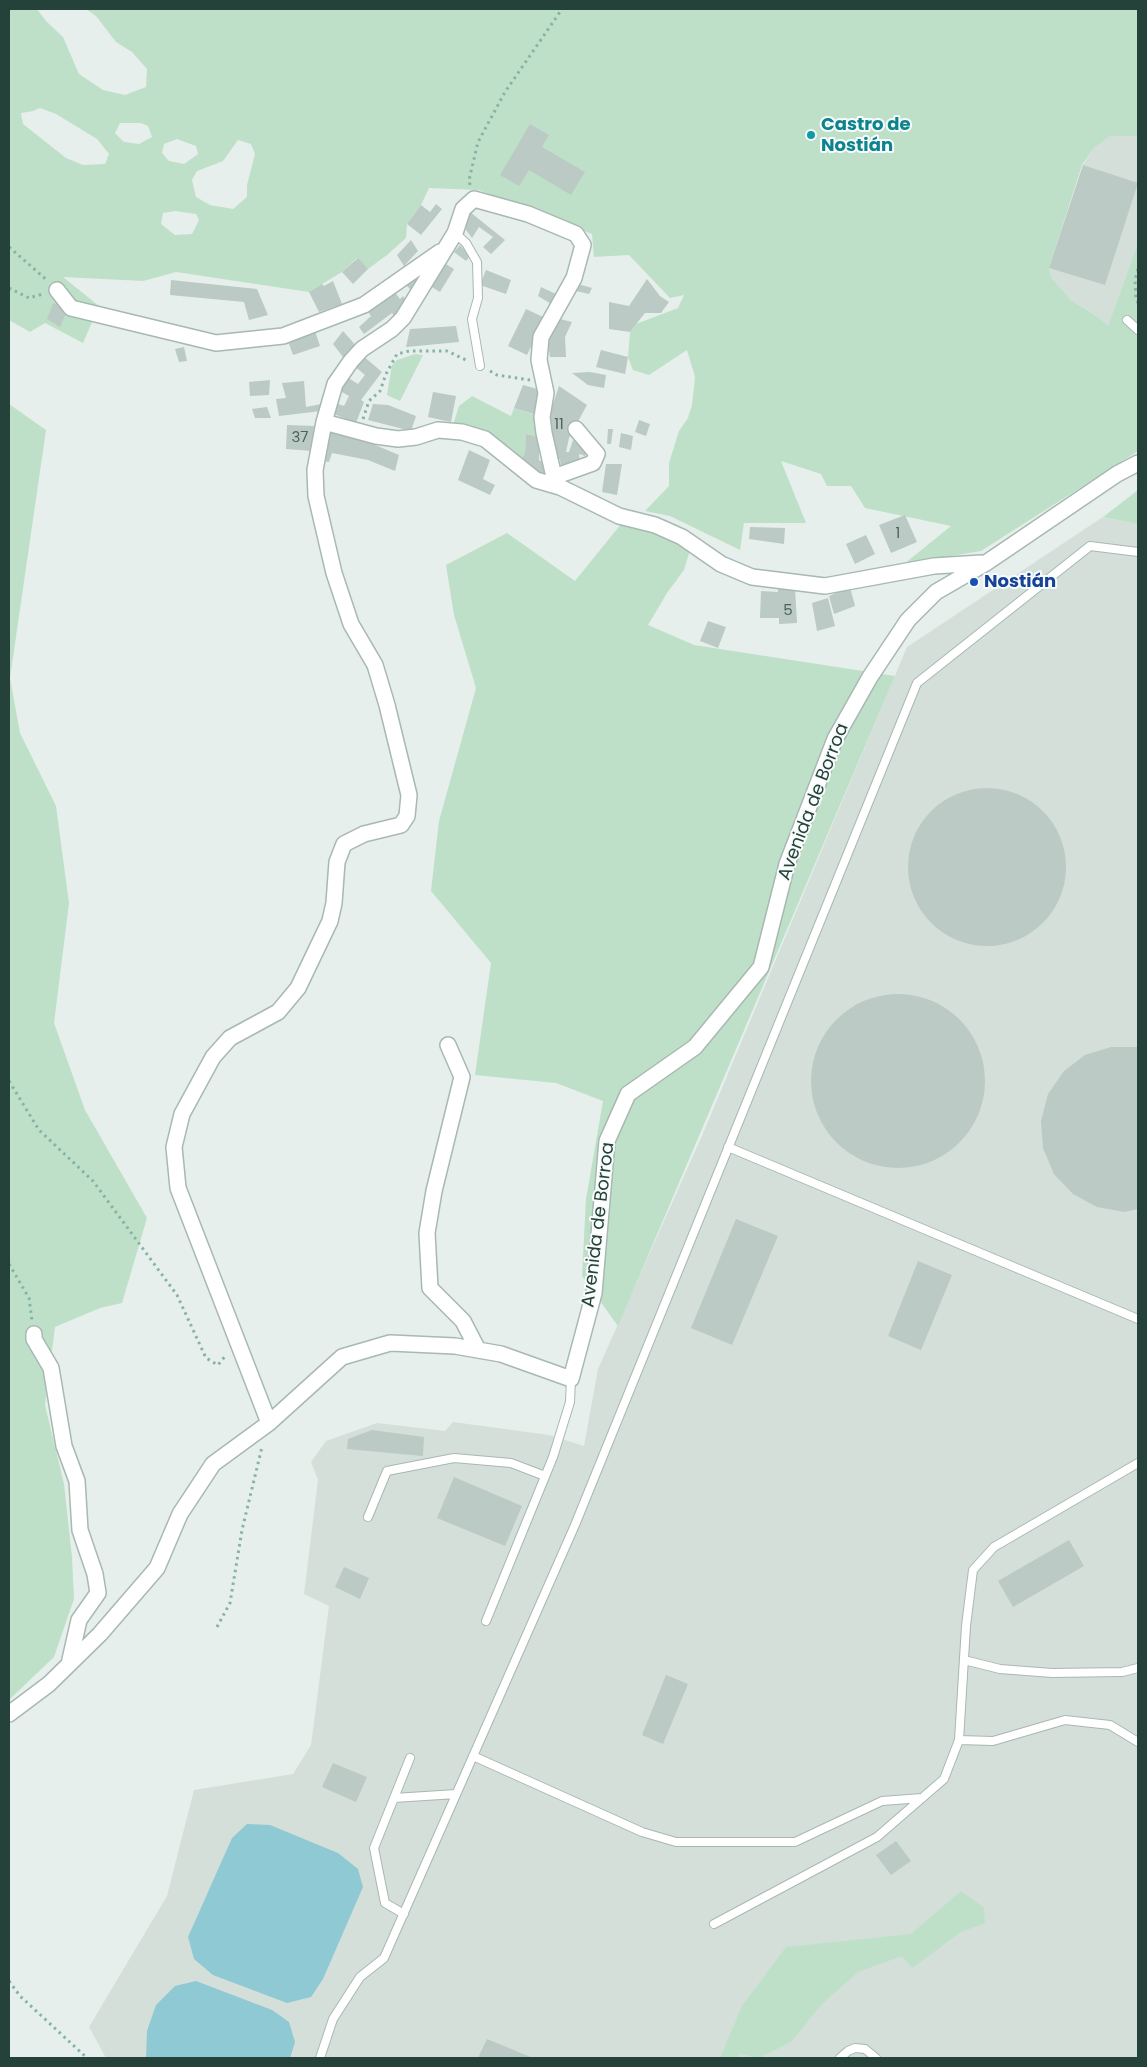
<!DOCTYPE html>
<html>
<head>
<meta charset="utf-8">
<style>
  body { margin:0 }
  #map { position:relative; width:1147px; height:2067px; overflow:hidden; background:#e6efeb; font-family:Poppins,sans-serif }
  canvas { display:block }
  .frame { position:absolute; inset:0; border:10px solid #24423a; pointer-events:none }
</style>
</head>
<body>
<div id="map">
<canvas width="1147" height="2067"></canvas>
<div class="frame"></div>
</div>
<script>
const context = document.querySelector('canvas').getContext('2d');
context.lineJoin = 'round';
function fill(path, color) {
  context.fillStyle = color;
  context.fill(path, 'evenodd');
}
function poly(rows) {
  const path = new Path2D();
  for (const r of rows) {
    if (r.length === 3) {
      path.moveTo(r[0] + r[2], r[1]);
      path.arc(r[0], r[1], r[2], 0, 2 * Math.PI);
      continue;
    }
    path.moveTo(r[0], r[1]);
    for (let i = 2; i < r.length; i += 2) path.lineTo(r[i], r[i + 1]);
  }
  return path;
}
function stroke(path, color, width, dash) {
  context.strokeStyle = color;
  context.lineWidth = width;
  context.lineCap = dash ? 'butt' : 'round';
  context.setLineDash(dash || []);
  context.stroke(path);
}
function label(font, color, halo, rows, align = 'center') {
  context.font = font + ' Poppins,sans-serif';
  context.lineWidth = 4;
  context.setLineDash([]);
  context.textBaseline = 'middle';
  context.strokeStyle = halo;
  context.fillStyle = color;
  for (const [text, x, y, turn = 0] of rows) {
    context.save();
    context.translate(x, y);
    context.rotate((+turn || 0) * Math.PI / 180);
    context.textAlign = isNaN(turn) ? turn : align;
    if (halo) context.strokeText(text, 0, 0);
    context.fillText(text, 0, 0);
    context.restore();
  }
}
fill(poly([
  [1133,134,1138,136,1138,243,1108,327,1101,319,1071,300,1052,278,1049,268,1083,165,1094,148,1110,136],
  [1103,517,1138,524,1138,2058,106,2058,89,2027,167,1896,194,1790,293,1774,311,1745,329,1606,304,1594,318,1480,311,1462,326,1441,377,1423,445,1431,453,1422,549,1435,584,1446,598,1369,701,1138,907,647]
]), '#d4dfda');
fill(poly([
  [9,9,37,9,46,21,63,37,79,74,103,90,125,95,146,87,147,69,132,52,116,42,96,16,86,9,1138,9,1138,136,1110,136,1094,148,1082,165,1049,268,1052,278,1071,300,1101,319,1108,326,1138,243,1138,451,981,551,904,564,951,526,865,508,851,486,827,486,821,474,781,461,806,523,744,523,740,550,670,516,645,511,669,486,669,463,679,431,688,418,692,405,695,377,687,350,649,375,633,370,628,357,630,332,636,324,678,308,684,295,670,298,629,255,594,257,592,234,479,190,429,188,421,205,407,224,406,238,387,255,368,269,357,258,342,272,309,292,176,272,143,281,63,277,99,306,83,343,45,323,30,332,9,320],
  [40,108,56,114,97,139,109,154,105,164,83,165,66,158,23,124,21,113,33,111],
  [120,123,141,123,148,126,152,137,139,144,124,142,115,133],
  [177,139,196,146,198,154,184,164,169,161,162,153,164,144],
  [238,140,251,144,255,154,247,185,247,197,233,209,210,205,196,197,192,180,197,171,223,161],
  [175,211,196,214,199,220,192,234,175,235,161,224,163,213],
  [415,354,423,355,400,401,387,395,392,365,397,360],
  [472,396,511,416,514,408,539,416,539,437,526,434,525,452,521,461,453,425,459,406],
  [9,404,46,430,10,678,20,733,56,806,69,903,54,1023,85,1110,147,1218,122,1303,100,1308,55,1327,45,1405,64,1484,72,1557,74,1599,54,1657,9,1700],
  [1138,490,1138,524,1103,517],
  [621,524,666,537,690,550,684,570,667,593,648,625,694,645,895,676,618,1326,582,1276,586,1199,603,1101,556,1083,475,1075,491,963,431,891,439,821,476,688,454,615,446,565,507,533,575,581],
  [961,1891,984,1908,985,1923,961,1932,912,1968,902,1956,858,1972,821,2005,791,2042,759,2058,740,2054,737,2058,720,2058,742,2006,786,1947,911,1934]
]), '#bfe0c8');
fill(poly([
  [247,1824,270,1825,338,1853,358,1869,363,1887,323,1979,311,1997,287,2003,213,1975,194,1959,188,1937,232,1838],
  [196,1981,272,2010,289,2022,295,2042,290,2058,146,2058,147,2031,156,2005,175,1986]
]), '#8ec9d4');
fill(poly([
  [530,124,549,135,542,147,585,172,571,195,529,170,519,186,500,175],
  [1083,165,1138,183,1105,285,1049,268],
  [436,204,442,209,421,235,407,224,421,205,430,212],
  [470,212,505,240,491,254,483,247,493,237,479,227,472,238,466,230,465,220],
  [411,240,418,251,404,266,397,255],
  [460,245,470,256,466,261,454,252],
  [358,258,368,269,353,284,342,272],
  [444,263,454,269,440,292,430,286],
  [486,270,511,280,506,294,480,285],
  [426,272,412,291,403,282],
  [647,279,660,296,669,302,661,313,645,313,630,332,609,329,609,302,629,306],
  [171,280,257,289,268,315,249,320,244,302,170,295],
  [333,281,342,304,319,312,309,292,322,284,324,286],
  [578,284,592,288,589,294,576,291],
  [541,287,558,295,553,305,538,296],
  [393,290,400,299,403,296,407,302,394,316,392,313,364,334,359,327,371,316,366,309],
  [53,303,68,309,60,327,47,319],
  [526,309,545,318,527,355,508,346],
  [556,318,572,322,565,337,566,357,550,357,547,337],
  [456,326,459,342,406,347,410,329],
  [315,331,320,346,293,355,288,341],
  [343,331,358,348,343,357,333,344],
  [184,347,187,361,179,362,175,349],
  [601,350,628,357,625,374,596,367],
  [362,355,382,372,361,400,364,402,356,423,334,414,338,404,344,406,349,396,340,391,347,377,358,384,365,375,353,365],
  [590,372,606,375,604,388,588,385,572,373],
  [270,380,269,395,250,396,249,382],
  [304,381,306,407,321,404,321,411,279,416,276,399,286,398,282,383],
  [523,385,541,390,534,414,514,408],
  [559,386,587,405,569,438,566,452,569,452,573,440,588,449,585,456,579,454,580,464,561,468,560,459,555,460,547,423],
  [433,392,456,396,451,422,428,417],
  [373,404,388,405,416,416,411,431,368,420],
  [267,407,271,418,255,418,252,409],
  [639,420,650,424,646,436,635,432],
  [287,425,314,426,312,451,286,449],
  [608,429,613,429,611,444,607,444],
  [329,432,373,444,399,455,395,471,368,460,332,453,329,462,321,461],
  [621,433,633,436,631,450,619,447],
  [526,434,539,437,539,460,546,464,548,478,534,471,521,461,525,452],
  [469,450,490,460,483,479,495,485,490,495,458,480],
  [606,464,622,464,617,495,602,492],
  [905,515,917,542,891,553,879,525],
  [750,527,785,528,784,544,749,539],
  [866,535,875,554,855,564,846,544],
  [778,585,795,588,797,623,779,624,779,618,760,618,761,591,778,592],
  [850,587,855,606,834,614,829,596],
  [828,598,835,626,817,631,812,603],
  [708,621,726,627,718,648,700,641],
  [987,867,79],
  [898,1081,87],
  [1111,1047,1138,1047,1138,1209,1124,1212,1097,1207,1073,1194,1054,1174,1043,1148,1041,1121,1048,1094,1064,1071,1085,1055],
  [736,1219,778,1236,732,1345,691,1328],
  [918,1261,952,1275,921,1350,888,1336],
  [372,1430,424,1437,423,1456,347,1449,348,1439],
  [454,1477,522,1506,505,1546,437,1518],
  [1069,1540,1084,1566,1013,1607,998,1581],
  [344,1567,369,1578,360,1599,335,1587],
  [666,1675,688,1684,663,1744,642,1735],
  [333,1763,367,1777,356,1802,322,1787],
  [896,1841,911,1861,891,1875,876,1855],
  [487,2039,533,2058,478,2058]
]), '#bbcac4');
const lane = poly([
  [455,233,466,243,477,262,478,298,472,319,480,366],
  [1127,320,1138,330],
  [728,1147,1138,1319],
  [368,1517,387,1471,454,1458,511,1463,545,1476],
  [486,1621,553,1457,570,1402,571,1379],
  [964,1660,1000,1669,1052,1673,1122,1672,1138,1668],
  [959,1740,993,1741,1065,1720,1110,1725,1138,1742],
  [473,1756,642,1832,676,1842,795,1842,882,1801,922,1798],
  [394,1798,456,1794],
  [404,1914,385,1903,374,1848,410,1758],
  [714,1924,877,1837,944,1779,959,1740,966,1626,973,1570,994,1547,1138,1463],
  [320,2058,333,2019,360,1977,384,1958,575,1525,917,683,1090,546,1138,552],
  [840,2058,848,2051,855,2048,865,2049,876,2058]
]);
const street = poly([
  [57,290,71,308,216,343,283,336,364,305,440,252],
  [324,422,376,436,398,439,416,437,438,430,462,432,485,439,536,480,560,487,619,516,655,525,682,537,721,564,752,577,825,586,934,566,981,563],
  [554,477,593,463,597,454,576,429],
  [448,1045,462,1077,434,1191,427,1233,430,1288,463,1321,478,1350],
  [34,1334,34,1339,51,1368,64,1446,77,1481,80,1530,95,1574,98,1593,79,1620,69,1664],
  [269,1423,178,1188,174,1147,182,1114,213,1057,230,1038,278,1012,298,988,330,921,334,903,337,862,344,844,364,834,401,825,407,816,409,795,387,705,375,665,351,624,334,573,316,496,315,470,324,422,335,384,351,361,362,349,392,329,403,318,455,233,463,209,474,199,528,214,576,234,583,245,574,278,541,337,539,360,546,393,542,417,544,433,554,477,560,487],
  [9,1714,49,1684,100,1634,157,1568,180,1514,213,1464,269,1423,342,1357,390,1343,455,1346,501,1354,571,1379,594,1293,607,1141,628,1094,695,1047,761,967,787,864,835,739,870,677,908,620,936,592,986,563,1117,474,1138,463]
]);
stroke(lane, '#a8b8b2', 10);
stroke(street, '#a8b8b2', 18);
stroke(poly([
  [470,185,469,180,478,142,505,92,562,9],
  [9,247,48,281],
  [1138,269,1135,280,1136,298,1138,303],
  [9,288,29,298,43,294],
  [490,371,497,375,530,380],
  [363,419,369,401,380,391,386,374,397,354,409,351,447,351,468,361],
  [9,1081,39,1130,93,1181,177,1295,206,1358,218,1365,226,1355],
  [9,1264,29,1298,32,1321],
  [217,1627,230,1603,242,1530,262,1447],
  [9,1981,20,1996,87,2058]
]), '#86b3a5', 3, [2.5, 4]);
stroke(lane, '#fff', 8);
stroke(street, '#fff', 15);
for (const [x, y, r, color] of [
  [811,135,5,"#0f9aa8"],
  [974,582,5,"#1a4fb4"]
]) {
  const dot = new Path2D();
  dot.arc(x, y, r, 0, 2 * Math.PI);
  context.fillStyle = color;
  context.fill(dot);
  stroke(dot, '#f7fbf9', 2);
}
label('15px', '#4a645c', null, [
  ["11",559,425],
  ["37",300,438],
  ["1",898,534],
  ["5",788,611]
]);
label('bold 18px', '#0d838f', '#f7fbf9', [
  ["Castro de",821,125],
  ["Nostián",821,146]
], 'left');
label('bold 18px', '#164399', '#f7fbf9', [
  ["Nostián",984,582]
], 'left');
label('18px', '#24423a', '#f7fbf9', [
  ["Avenida de Borroa",814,802,-69],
  ["Avenida de Borroa",599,1225,-83]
]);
</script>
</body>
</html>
